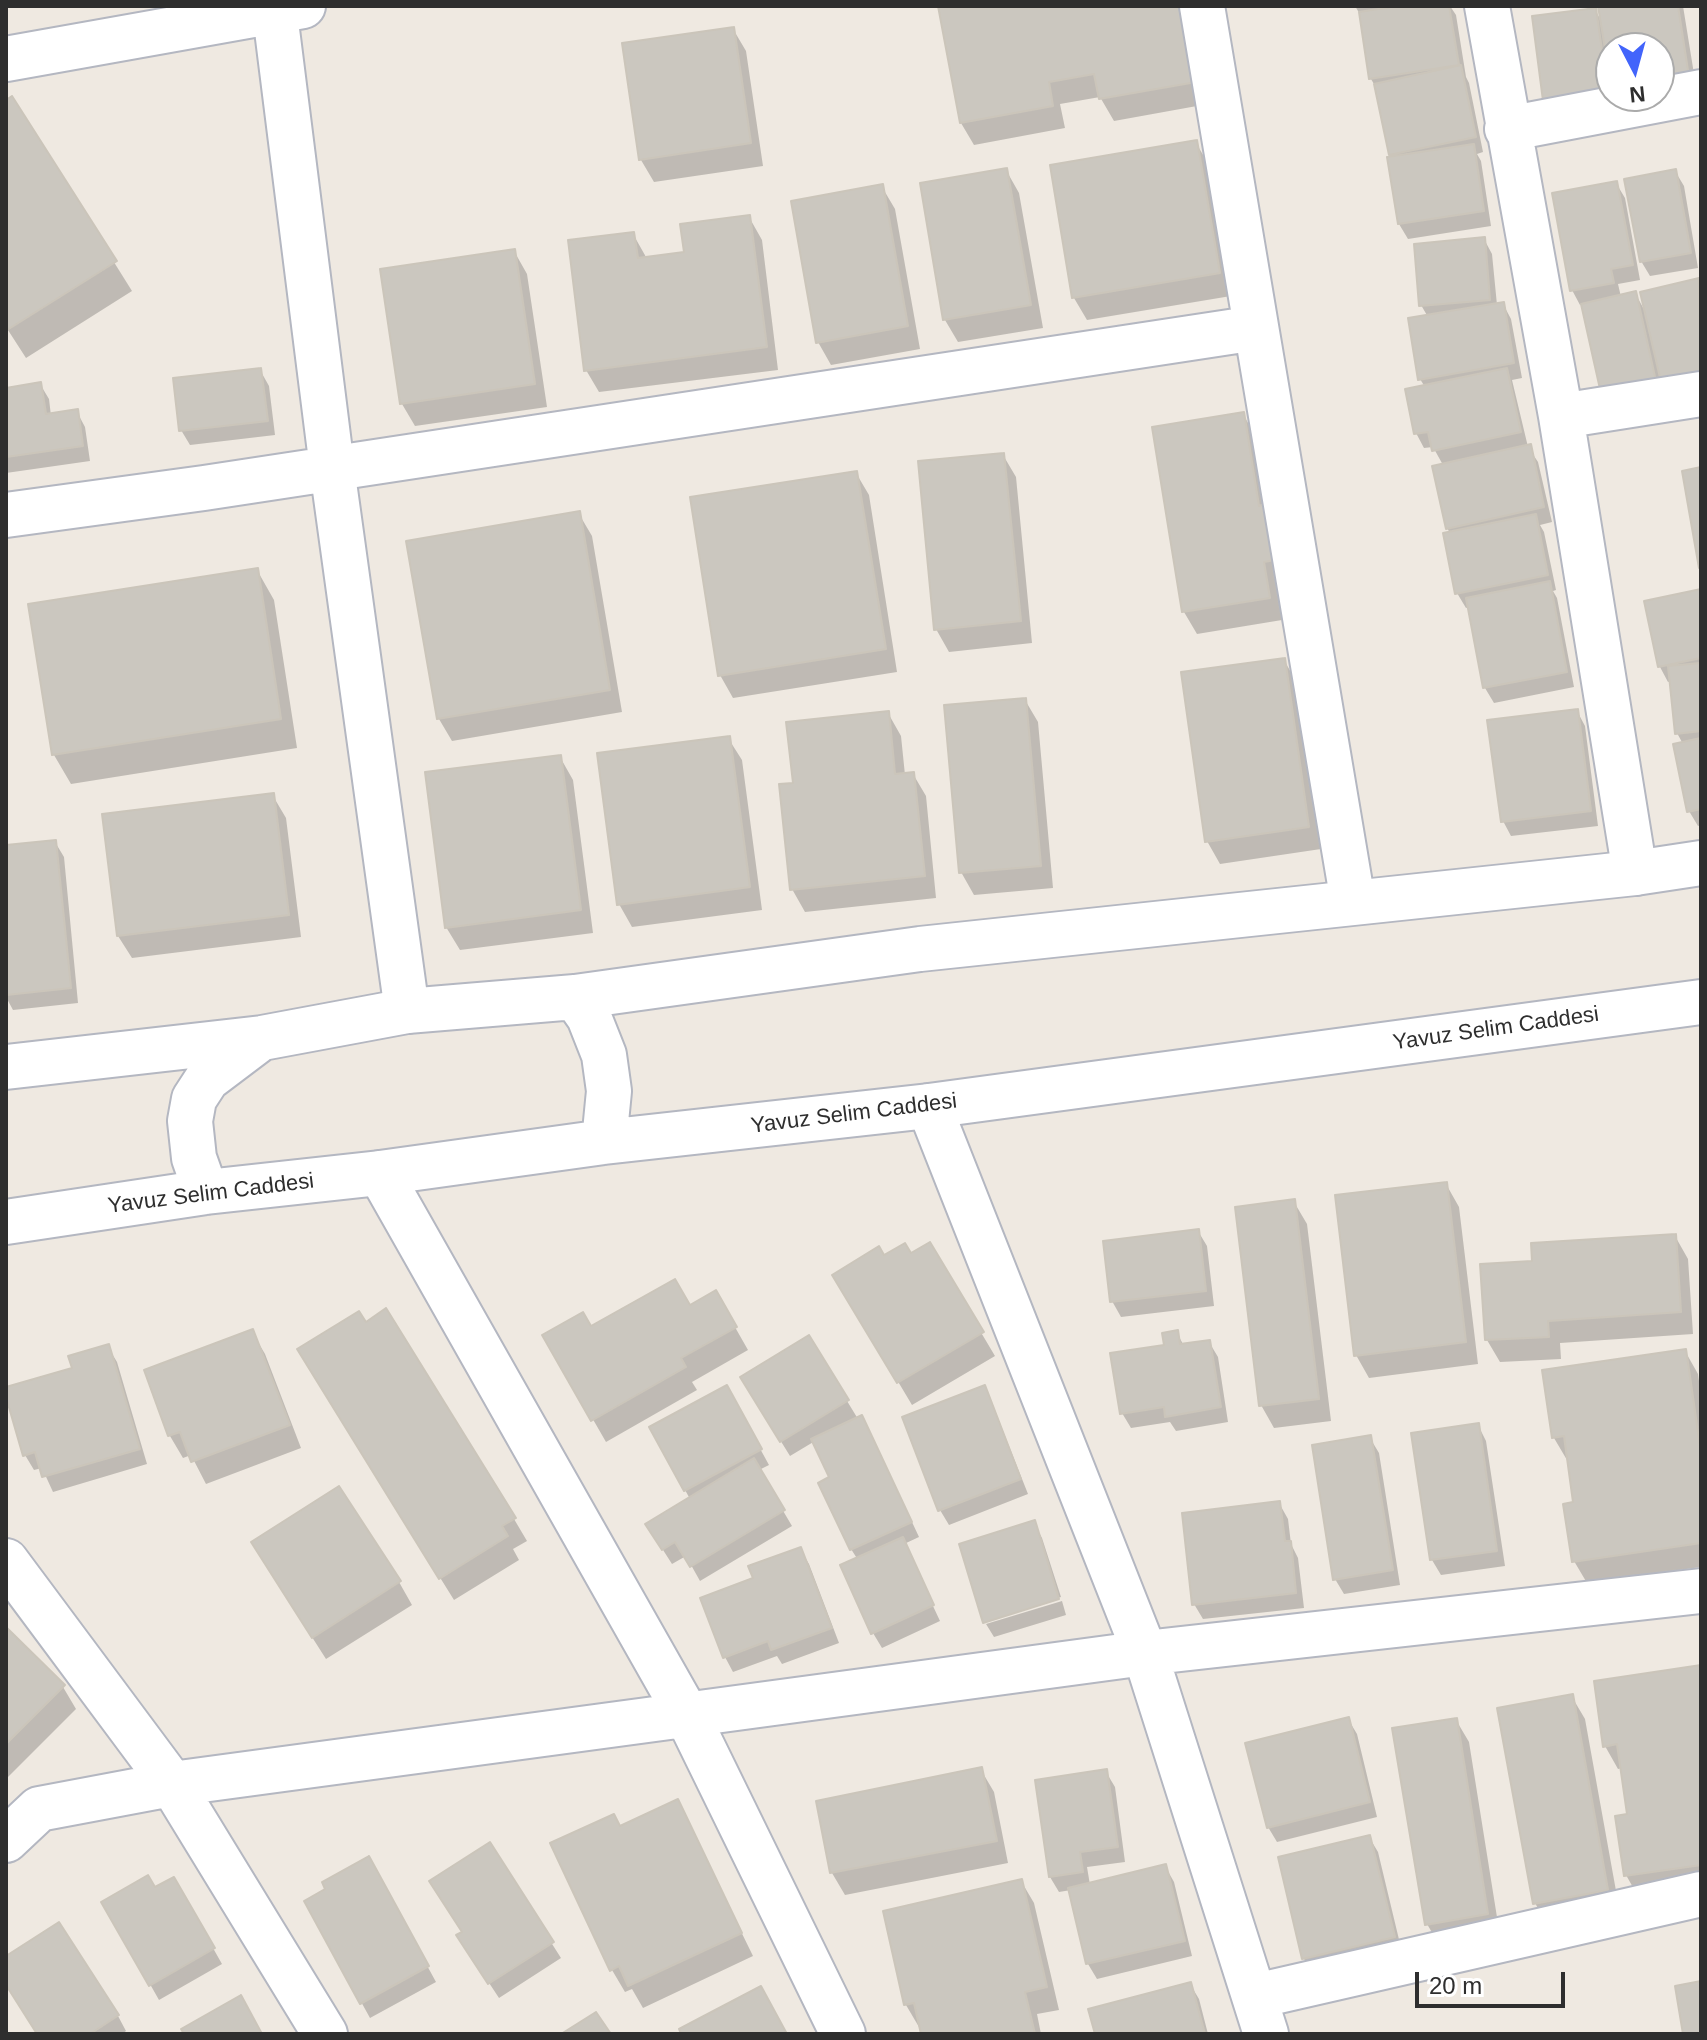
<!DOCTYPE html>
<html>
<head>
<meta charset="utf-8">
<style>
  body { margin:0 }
  #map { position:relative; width:1707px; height:2040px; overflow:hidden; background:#efe9e1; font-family:Helvetica,sans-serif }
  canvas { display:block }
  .frame { position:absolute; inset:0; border:8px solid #2e2e2e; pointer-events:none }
  .north { position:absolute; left:1595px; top:32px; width:80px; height:80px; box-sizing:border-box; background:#fff; border:2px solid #ababab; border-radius:50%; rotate:174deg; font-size:22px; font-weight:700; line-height:32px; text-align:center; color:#2e2e2e }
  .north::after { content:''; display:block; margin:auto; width:28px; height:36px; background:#4264fb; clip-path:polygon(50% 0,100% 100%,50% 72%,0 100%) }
  .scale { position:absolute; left:1415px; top:1972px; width:150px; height:36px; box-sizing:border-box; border:4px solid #2e2e2e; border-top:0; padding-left:10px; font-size:24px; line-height:28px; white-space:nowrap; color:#2e2e2e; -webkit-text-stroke:6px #fff; paint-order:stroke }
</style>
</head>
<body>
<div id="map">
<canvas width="1707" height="2040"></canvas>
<div class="frame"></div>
<div class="north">N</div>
<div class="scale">20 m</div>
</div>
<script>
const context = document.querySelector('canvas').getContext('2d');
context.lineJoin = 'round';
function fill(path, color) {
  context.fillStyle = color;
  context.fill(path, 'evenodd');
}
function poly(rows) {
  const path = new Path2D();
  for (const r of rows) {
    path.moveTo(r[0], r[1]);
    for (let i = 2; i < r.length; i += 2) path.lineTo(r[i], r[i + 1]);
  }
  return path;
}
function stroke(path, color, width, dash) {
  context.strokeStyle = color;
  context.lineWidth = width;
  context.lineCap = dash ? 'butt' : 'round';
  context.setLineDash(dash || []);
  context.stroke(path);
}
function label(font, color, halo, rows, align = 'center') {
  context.font = font + ' Helvetica,sans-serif';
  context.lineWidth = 6;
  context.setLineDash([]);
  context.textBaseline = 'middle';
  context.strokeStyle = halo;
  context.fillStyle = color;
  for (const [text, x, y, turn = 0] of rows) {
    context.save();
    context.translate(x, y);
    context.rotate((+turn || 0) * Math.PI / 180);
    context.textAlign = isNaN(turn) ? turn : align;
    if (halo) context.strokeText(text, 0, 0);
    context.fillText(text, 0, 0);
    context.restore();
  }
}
fill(poly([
  [940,6,1190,6,1208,104,1114,121,1100,97,1060,104,1065,128,974,145,961,123],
  [1355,6,1450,6,1456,15,1466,77,1469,83,1483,152,1477,154,1481,161,1491,226,1408,239,1399,224,1393,158,1378,91,1371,79,1361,16],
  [1600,6,1683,6,1699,105,1547,115,1595,10,1602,22],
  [1611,48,1659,48,1659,96,1611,96],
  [733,29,746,51,763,166,654,182,641,160],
  [12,99,132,291,26,358,6,327,6,102],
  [1196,143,1209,165,1231,296,1087,320,1074,298],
  [1006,170,1019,193,1043,328,958,342,945,320],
  [1675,171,1684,186,1698,268,1650,276,1641,261],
  [1616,183,1625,198,1640,280,1618,284,1621,297,1635,293,1646,313,1698,280,1701,286,1701,394,1664,401,1583,304,1580,305,1572,290],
  [882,187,895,209,920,349,831,365,818,342],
  [749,217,762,240,778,370,599,392,586,370,633,234,646,257,686,254],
  [1484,239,1492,254,1497,305,1503,304,1511,319,1522,378,1512,380,1528,447,1538,462,1552,522,1540,525,1544,532,1556,590,1553,591,1557,598,1574,687,1494,703,1485,688,1470,607,1466,608,1457,593,1450,533,1447,528,1443,465,1433,447,1424,448,1416,433,1425,387,1420,379,1428,317,1421,305],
  [514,251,527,274,547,407,415,426,402,404],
  [260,370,269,386,275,435,190,445,181,430],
  [40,384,49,399,51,416,77,412,85,427,90,461,6,473,6,390],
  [1243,414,1256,437,1286,583,1276,584,1282,620,1197,634,1184,612],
  [1003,455,1016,477,1032,643,949,652,936,629],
  [856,473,869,495,897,672,733,698,720,675],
  [579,514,592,536,622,712,452,741,439,719],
  [257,570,274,600,297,748,71,784,54,755,30,606],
  [1701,591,1701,825,1698,826,1689,811,1683,744,1677,733,1672,681,1668,682,1660,667,1646,602],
  [1284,660,1297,683,1321,849,1220,864,1207,841],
  [1025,700,1038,722,1053,888,974,895,961,872],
  [1577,711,1585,726,1598,826,1511,836,1503,821],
  [888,713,901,736,905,775,913,774,926,796,936,898,805,912,792,889,795,785],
  [728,738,742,760,762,910,632,927,619,904],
  [560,757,573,780,593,933,460,950,446,927],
  [273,796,286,818,301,937,132,958,118,936],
  [55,842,64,857,78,1003,13,1010,6,997,6,847],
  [1446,1184,1459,1207,1478,1364,1369,1378,1356,1355],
  [1294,1202,1307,1224,1331,1421,1274,1428,1261,1405],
  [1198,1231,1207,1246,1214,1306,1121,1317,1112,1301],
  [1675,1236,1688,1259,1693,1334,1560,1343,1561,1359,1500,1362,1487,1340,1534,1263],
  [929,1245,995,1356,912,1405,835,1276,883,1258,911,1256],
  [715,1292,748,1350,692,1382,697,1390,606,1442,545,1336,590,1329,690,1308],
  [365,1324,514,1519,527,1541,513,1549,519,1560,454,1600,312,1372],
  [252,1332,265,1354,301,1448,206,1484,191,1455,183,1458,170,1436,146,1371],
  [1177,1333,1184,1346,1209,1342,1218,1357,1228,1422,1176,1431,1170,1422,1131,1428,1122,1413],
  [808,1337,858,1419,862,1417,870,1432,919,1537,904,1544,940,1621,882,1648,873,1633,858,1560,851,1549,832,1478,815,1441,790,1456,751,1393],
  [108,1347,117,1362,147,1464,53,1492,42,1468,34,1470,25,1455,6,1390,74,1370],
  [1685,1351,1698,1374,1701,1395,1701,1567,1587,1583,1574,1561,1576,1504,1569,1460,1567,1460,1554,1438],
  [984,1388,992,1403,1028,1494,949,1525,940,1510,905,1418],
  [735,1403,769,1465,759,1470,792,1526,700,1581,686,1556,672,1564,656,1539,690,1499,651,1428],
  [1478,1425,1486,1441,1505,1566,1441,1575,1432,1560,1413,1435],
  [1370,1438,1379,1453,1400,1585,1344,1594,1335,1579],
  [1279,1503,1288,1519,1291,1544,1298,1558,1304,1608,1203,1619,1194,1604],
  [1034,1523,1042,1538,1061,1597,985,1620],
  [800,1549,809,1564,839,1643,782,1664,777,1656,733,1672,725,1657,755,1579],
  [266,1565,399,1582,412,1605,326,1659],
  [1062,1601,1066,1615,994,1637,986,1624],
  [6,1630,63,1687,76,1709,6,1779],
  [1701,1667,1701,1889,1639,1898,1626,1875,1630,1816,1623,1768,1618,1769,1605,1746],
  [1572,1697,1585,1719,1620,1913,1548,1926,1535,1903],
  [1348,1719,1357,1734,1377,1817,1277,1842,1268,1827],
  [1456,1720,1469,1742,1500,1936,1440,1946,1427,1924],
  [981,1770,994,1792,1008,1863,845,1895,832,1873,818,1802],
  [1106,1772,1115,1787,1125,1862,1087,1867,1090,1885,1165,1866,1174,1882,1192,1956,1097,1979,1088,1964,1071,1890,1059,1892,1050,1877],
  [677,1801,753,1956,643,2008,632,1989,625,1992,612,1970,620,1828],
  [1369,1837,1378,1852,1402,1952,1313,1974,1304,1959,1280,1858],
  [489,1845,561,1958,499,1998,468,1951,463,1932],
  [377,1874,436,1982,370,2018,306,1902],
  [174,1879,222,1964,159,2000,104,1903,154,1890],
  [1021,1881,1034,1903,1059,2010,1037,2014,1041,2034,923,2034,922,2026,919,2027,906,2005],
  [58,1925,118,2016,126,2031,122,2034,39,2034,6,1983,6,1959],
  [1190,1984,1199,1999,1208,2034,1097,2034]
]), '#0003');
const building = poly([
  [938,6,1182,6,1196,82,1099,99,1094,74,1049,82,1053,106,960,123,938,6],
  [1398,6,1449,6,1459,65,1369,79,1359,12,1398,6],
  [1598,6,1678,6,1691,90,1659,95,1659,48,1611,48,1611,85,1598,6],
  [1596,8,1610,107,1545,116,1532,16,1596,8],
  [734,27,751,143,639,160,622,43,734,27],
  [1461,65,1476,137,1389,155,1374,84,1461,65],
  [12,96,117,261,7,330,6,100,12,96],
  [1197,140,1220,273,1072,298,1050,165,1197,140],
  [1474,144,1484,211,1398,224,1387,157,1474,144],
  [1007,168,1031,305,943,320,920,183,1007,168],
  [1676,169,1691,253,1640,262,1624,179,1676,169],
  [1617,181,1633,265,1611,269,1614,283,1570,291,1552,193,1617,181],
  [883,184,908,326,816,343,791,201,883,184],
  [750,215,767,347,584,371,568,240,634,232,638,258,684,252,680,224,750,215],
  [1485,237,1490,300,1419,306,1414,244,1485,237],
  [515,249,535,384,400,404,380,269,515,249],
  [1699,278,1701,377,1662,386,1640,292,1699,278],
  [1636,291,1657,386,1602,398,1581,304,1636,291],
  [1504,302,1514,363,1418,380,1408,318,1504,302],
  [261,368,268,421,179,431,173,378,261,368],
  [1507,368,1521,432,1432,451,1428,432,1414,434,1405,389,1507,368],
  [41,382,46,414,78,409,83,446,6,457,6,388,41,382],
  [1244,412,1259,506,1265,504,1274,560,1264,562,1270,598,1182,612,1152,427,1244,412],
  [1531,444,1544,507,1446,529,1432,466,1531,444],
  [1004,453,1021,621,934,630,918,461,1004,453],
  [1701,467,1701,568,1699,568,1682,471,1701,467],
  [857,471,886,649,718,676,690,497,857,471],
  [580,511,610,690,437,719,406,541,580,511],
  [1536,514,1548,575,1455,594,1443,533,1536,514],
  [258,568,281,719,52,755,28,604,258,568],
  [1550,581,1567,672,1483,688,1466,598,1550,581],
  [1701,589,1701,658,1658,667,1644,601,1701,589],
  [1285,658,1309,827,1205,842,1181,672,1285,658],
  [1701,663,1701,731,1675,734,1668,666,1701,663],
  [1026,698,1041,866,959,873,944,705,1026,698],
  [1578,709,1591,811,1501,822,1487,720,1578,709],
  [889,711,895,774,914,772,925,876,790,890,779,784,793,783,786,722,889,711],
  [730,736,750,887,617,905,597,753,730,736],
  [1701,738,1701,809,1687,812,1673,744,1701,738],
  [561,755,581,910,445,928,425,772,561,755],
  [274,793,289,915,117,936,102,814,274,793],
  [56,840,71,988,6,995,6,845,56,840],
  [1447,1182,1466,1342,1354,1356,1335,1195,1447,1182],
  [1295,1199,1319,1399,1259,1406,1235,1207,1295,1199],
  [1199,1229,1206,1291,1110,1302,1103,1241,1199,1229],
  [1676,1234,1681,1312,1548,1321,1549,1337,1485,1340,1480,1264,1532,1261,1531,1243,1676,1234],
  [930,1242,984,1332,897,1383,832,1275,879,1246,884,1255,905,1243,911,1253,930,1242],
  [675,1279,690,1305,716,1290,737,1327,681,1358,686,1367,591,1421,542,1335,583,1312,591,1326,675,1279],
  [386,1308,516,1518,502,1526,508,1536,439,1579,297,1349,359,1311,366,1322,386,1308],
  [253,1329,290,1425,191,1462,180,1432,168,1436,144,1370,253,1329],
  [1178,1330,1180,1344,1210,1340,1221,1407,1165,1417,1164,1407,1120,1414,1110,1353,1164,1345,1162,1333,1178,1330],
  [809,1335,849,1400,780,1442,740,1377,809,1335],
  [109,1344,140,1449,42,1477,35,1452,23,1456,6,1397,6,1387,72,1368,68,1356,109,1344],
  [1686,1349,1701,1453,1701,1543,1572,1562,1563,1504,1573,1502,1564,1436,1552,1438,1542,1370,1686,1349],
  [727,1385,762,1449,684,1491,649,1427,727,1385],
  [985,1385,1021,1479,938,1511,902,1417,985,1385],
  [862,1415,912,1522,850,1550,818,1483,829,1477,811,1439,862,1415],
  [1479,1423,1497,1551,1430,1560,1411,1433,1479,1423],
  [1371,1435,1393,1570,1333,1580,1312,1445,1371,1435],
  [754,1458,785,1510,690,1567,675,1542,662,1550,645,1524,754,1458],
  [339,1486,401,1581,312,1638,251,1542,339,1486],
  [1280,1501,1285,1541,1291,1541,1296,1593,1192,1605,1182,1513,1280,1501],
  [1035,1520,1059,1599,983,1623,959,1544,1035,1520],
  [903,1537,934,1605,871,1634,840,1565,903,1537],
  [801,1547,832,1628,771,1650,768,1641,723,1658,700,1598,753,1578,748,1566,801,1547],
  [6,1627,65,1685,6,1744,6,1627],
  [1701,1665,1701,1865,1624,1876,1615,1816,1627,1814,1617,1744,1603,1747,1594,1681,1701,1665],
  [1573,1694,1608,1890,1533,1904,1497,1708,1573,1694],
  [1349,1717,1370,1802,1267,1828,1245,1743,1349,1717],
  [1457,1718,1488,1914,1425,1925,1392,1728,1457,1718],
  [982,1767,997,1841,830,1873,816,1801,982,1767],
  [1107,1769,1118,1847,1080,1852,1083,1872,1049,1877,1035,1780,1107,1769],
  [678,1799,742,1933,628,1986,619,1966,610,1971,550,1843,614,1814,620,1826,678,1799],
  [1370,1835,1395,1937,1302,1959,1278,1857,1370,1835],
  [490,1842,554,1942,488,1984,456,1935,462,1932,429,1881,490,1842],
  [369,1856,429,1966,360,2004,304,1901,325,1889,322,1882,369,1856],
  [1166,1864,1185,1941,1086,1964,1068,1888,1166,1864],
  [148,1875,155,1887,174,1877,215,1948,149,1986,101,1902,148,1875],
  [1022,1879,1047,1987,1025,1992,1035,2034,921,2034,914,2003,904,2005,883,1911,1022,1879],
  [59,1922,119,2015,90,2034,37,2034,6,1985,6,1956,59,1922],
  [1701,1981,1701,2034,1683,2034,1675,1986,1701,1981],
  [1191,1982,1205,2034,1095,2034,1088,2009,1191,1982],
  [761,1986,787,2034,681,2034,679,2029,761,1986],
  [241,1995,262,2034,184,2034,181,2029,241,1995],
  [596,2012,611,2034,561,2034,596,2012]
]);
fill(building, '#cbc7bf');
stroke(building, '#cbc5ba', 2);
const street = poly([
  [274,6,332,468,407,1011],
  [1202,6,1353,902],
  [1487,6,1561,416,1635,873],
  [6,59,303,6],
  [1507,129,1701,92],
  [1561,416,1701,394],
  [6,515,204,488,1256,328],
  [929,1106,1145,1653,1266,2034],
  [380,1173,687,1715,843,2034],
  [6,1561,172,1784,325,2034],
  [6,1840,39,1809,172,1784,1145,1653,1701,1591],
  [1256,1996,1701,1894]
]);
const secondary = poly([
  [575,997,589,1017,604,1055,609,1091,604,1142],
  [6,1067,262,1038,407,1011,575,997,920,949,1635,873,1701,863],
  [206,1192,194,1158,190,1121,194,1099,207,1079,260,1039],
  [6,1222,206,1192,380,1173,604,1142,929,1106,1701,1002]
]);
stroke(street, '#b4b7c1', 48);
stroke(secondary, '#b4b7c1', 48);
stroke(street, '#fff', 44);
stroke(secondary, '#fff', 44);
label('22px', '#2e2e2e', '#fff', [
  ["Yavuz Selim Caddesi",1496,1029,-8],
  ["Yavuz Selim Caddesi",854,1114,-7],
  ["Yavuz Selim Caddesi",211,1194,-7]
]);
</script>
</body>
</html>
